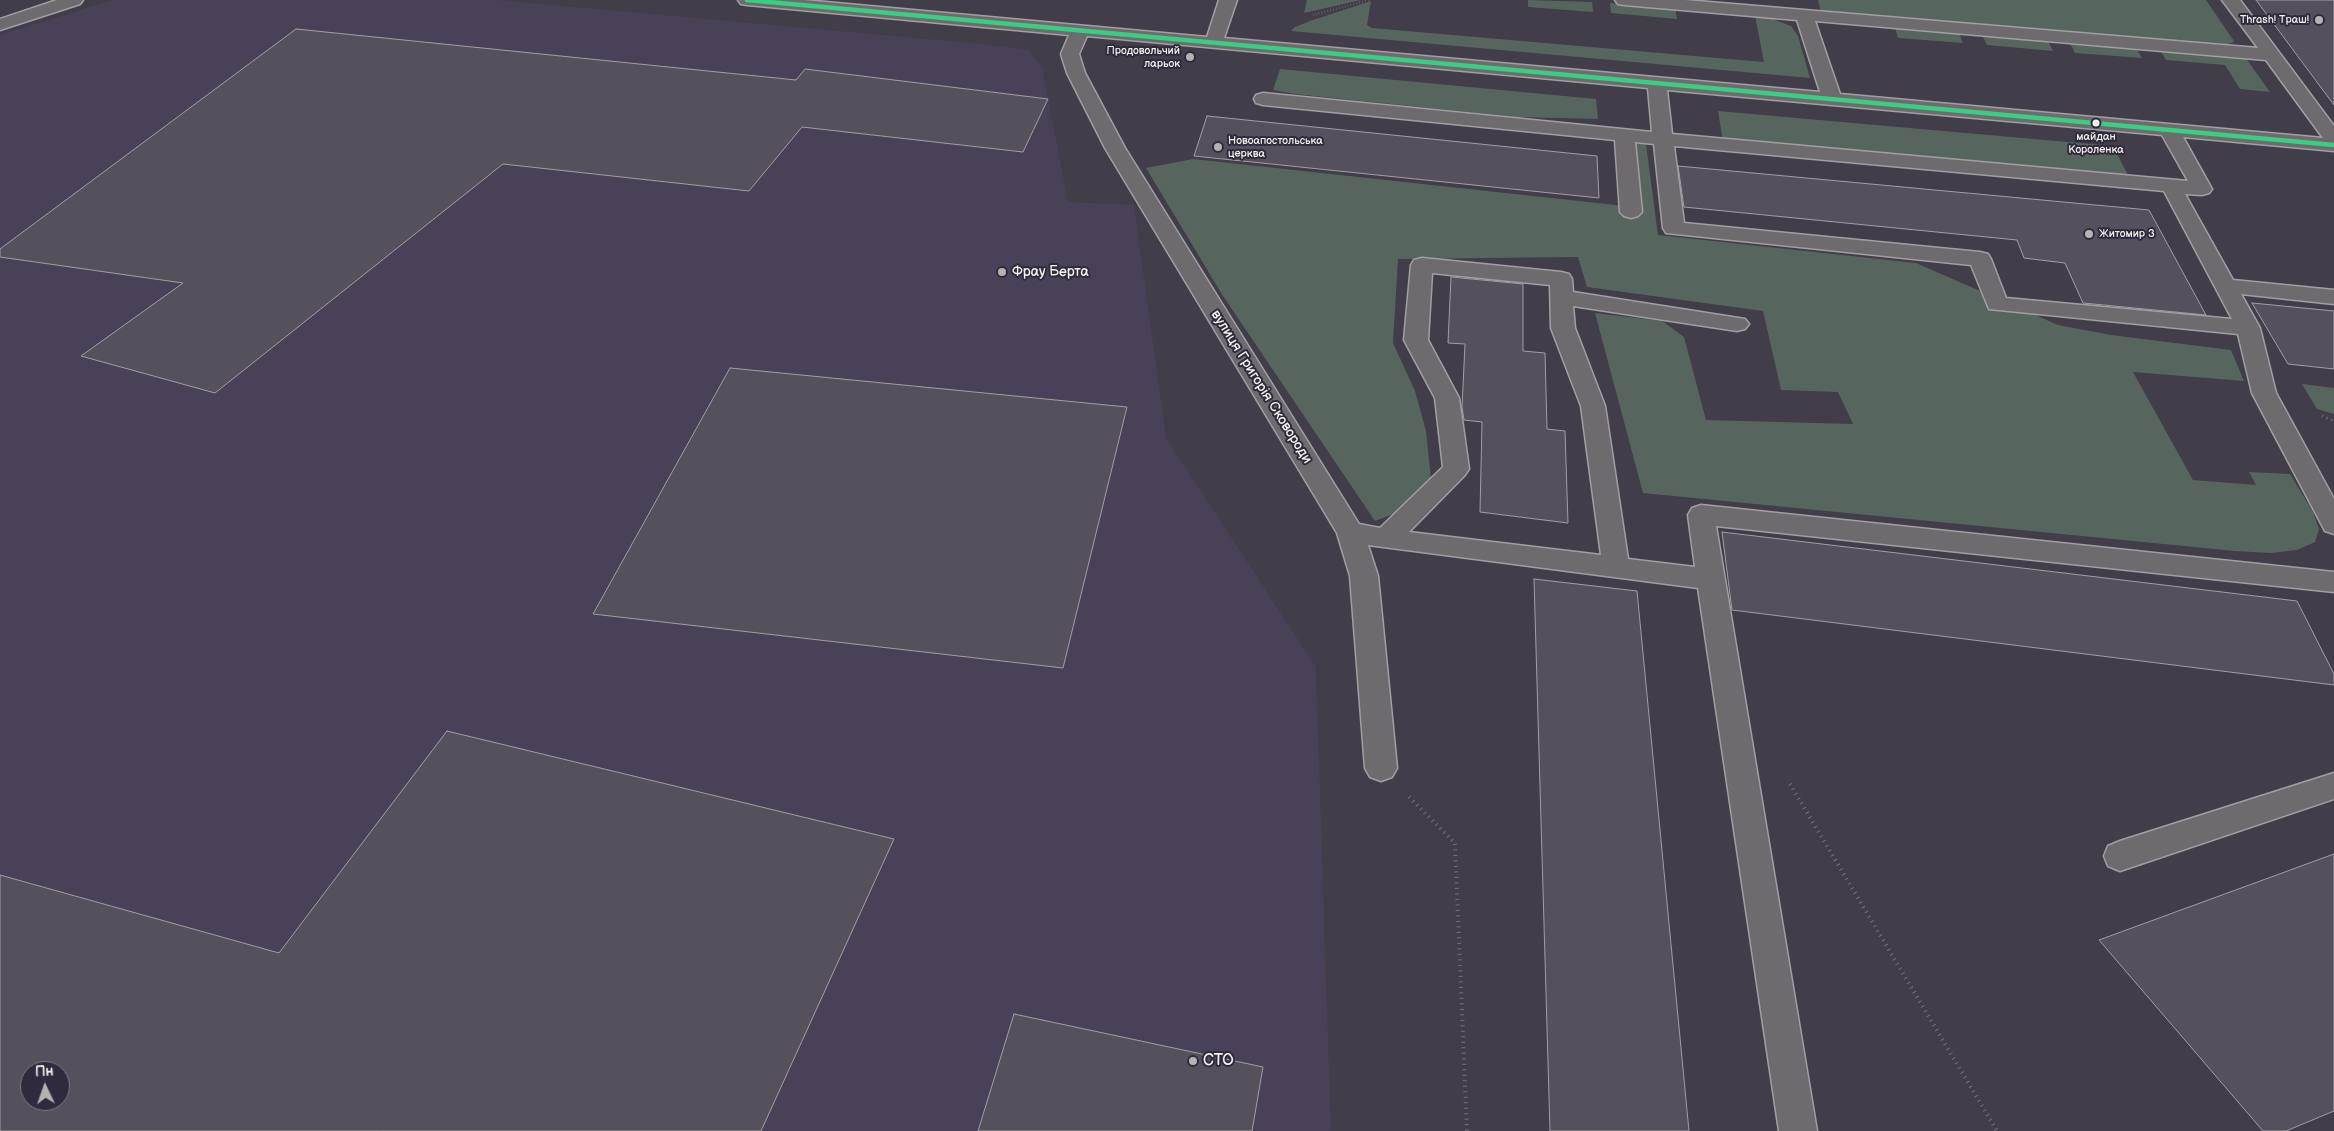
<!DOCTYPE html>
<html>
<head>
<meta charset="utf-8">
<style>
  body { margin:0 }
  #map { position:relative; width:2334px; height:1131px; overflow:hidden; background:#413d49; font-family:"Balsamiq Sans",sans-serif }
  canvas { display:block }
  .north { position:absolute; left:20px; top:1061px; width:50px; height:50px; box-sizing:border-box; background:#2f2a3d; border:1px solid #7e7a81; border-radius:50%; rotate:357deg; font-size:14px; font-weight:700; line-height:20px; text-align:center; color:#f4f1e8 }
  .north::after { content:''; display:block; margin:auto; width:18px; height:22px; background:#b5b2b0; clip-path:polygon(50% 0,100% 100%,50% 72%,0 100%) }
</style>
</head>
<body>
<div id="map">
<canvas width="2334" height="1131"></canvas>
<div class="north">Пн</div>
</div>
<script>
const context = document.querySelector('canvas').getContext('2d');
context.lineJoin = 'round';
function fill(path, color) {
  context.fillStyle = color;
  context.fill(path, 'evenodd');
}
function poly(rows) {
  const path = new Path2D();
  for (const r of rows) {
    path.moveTo(r[0], r[1]);
    for (let i = 2; i < r.length; i += 2) path.lineTo(r[i], r[i + 1]);
  }
  return path;
}
function stroke(path, color, width, dash) {
  context.strokeStyle = color;
  context.lineWidth = width;
  context.lineCap = dash ? 'butt' : 'round';
  context.setLineDash(dash || []);
  context.stroke(path);
}
function label(font, color, halo, rows, align = 'center') {
  context.font = font + ' "Balsamiq Sans",sans-serif';
  context.lineWidth = 4;
  context.setLineDash([]);
  context.textBaseline = 'middle';
  context.strokeStyle = halo;
  context.fillStyle = color;
  for (const [text, x, y, turn = 0] of rows) {
    context.save();
    context.translate(x, y);
    context.rotate((+turn || 0) * Math.PI / 180);
    context.textAlign = isNaN(turn) ? turn : align;
    if (halo) context.strokeText(text, 0, 0);
    context.fillText(text, 0, 0);
    context.restore();
  }
}
fill(poly([
  [112,0,497,0,972,43,1029,50,1042,67,1068,202,1134,205,1166,438,1316,667,1331,1131,0,1131,0,35],
  [30,1071,60,1071,60,1101,30,1101]
]), '#494157');
fill(poly([
  [1307,0,1361,0,1304,13],
  [1528,0,1592,2,1593,12,1528,7],
  [1818,0,2206,0,2234,41,2232,43,2217,46,1821,12],
  [1371,1,1367,25,1372,28,1764,62,1755,16,1770,18,1791,26,1798,36,1810,78,1291,31,1295,27,1310,21],
  [1610,3,1675,8,1677,19,1611,13],
  [1895,28,1959,33,1963,43,1898,38],
  [1982,35,2048,41,2053,51,1987,45],
  [2070,43,2136,48,2142,58,2075,53],
  [2160,50,2245,57,2270,92,2240,89,2225,65,2166,60],
  [1280,69,1596,99,1598,119,1516,117,1295,94,1273,90],
  [1718,111,2113,146,2130,179,1723,142],
  [1620,141,1646,144,1658,235,1916,263,2058,325,2111,335,2231,350,2244,381,2133,372,2193,480,2256,485,2249,472,2290,474,2313,512,2319,529,2315,542,2297,550,2271,553,2235,551,1643,493,1595,313,1662,321,1684,337,1706,420,1853,424,1838,392,1781,390,1763,311,1587,287,1578,257,1398,259,1393,343,1415,391,1426,431,1431,479,1396,513,1375,521,1223,296,1146,168,1193,159,1625,206],
  [2302,384,2334,388,2334,414,2317,409]
]), '#57655f');
const building = poly([
  [2256,0,2334,0,2334,105,2256,0],
  [296,29,796,80,805,69,1048,99,1023,152,802,127,749,191,503,164,215,393,81,356,183,283,0,257,0,249,296,29],
  [1207,116,1597,156,1599,198,1194,156,1207,116],
  [1678,166,2149,210,2206,315,2083,303,2065,263,2024,258,2017,240,1684,207,1678,166],
  [1451,277,1523,284,1523,351,1545,353,1547,429,1565,431,1568,523,1480,512,1482,422,1464,420,1462,407,1465,344,1448,343,1451,277],
  [2252,303,2334,311,2334,369,2288,364,2252,303],
  [730,368,1127,407,1063,668,593,614,730,368],
  [1722,532,2297,601,2334,674,2334,685,1732,610,1722,532],
  [1534,579,1637,591,1689,1131,1550,1131,1534,579],
  [447,731,894,839,761,1131,0,1131,0,875,279,953,447,731],
  [30,1071,60,1071,60,1101,30,1101,30,1071],
  [2334,854,2334,1111,2286,1131,2263,1131,2099,940,2334,854],
  [1014,1014,1263,1067,1252,1131,978,1131,1014,1014]
]);
fill(building, '#55515c');
stroke(building, '#a19fa3', 1);
const minor = poly([
  [57,0,83,0,80,4,0,30,0,19,57,0],
  [738,0,804,0,1207,37,1219,0,1237,0,1224,38,1820,92,1797,20,1624,5,1618,4,1615,0,1685,0,2258,48,2222,0,2240,0,2334,126,2334,151,2183,137,2212,189,2209,193,2202,195,2185,194,2233,280,2334,290,2334,304,2241,294,2260,328,2276,393,2334,499,2334,534,2325,531,2252,393,2238,334,1989,309,1971,265,1666,233,1663,228,1654,144,1635,142,1642,212,1638,216,1631,218,1624,216,1620,212,1615,140,1263,105,1256,103,1254,99,1256,95,1263,93,1652,132,1648,88,1087,36,1079,54,1085,73,1125,148,1359,524,1380,528,1443,467,1435,398,1404,340,1411,265,1414,260,1422,258,1561,272,1569,274,1572,279,1573,292,1745,319,1749,324,1745,329,1737,331,1573,306,1575,328,1605,406,1628,559,1695,567,1688,515,1692,508,1701,505,2334,572,2334,592,1716,526,1817,1131,1779,1131,1698,588,1368,545,1378,576,1397,768,1392,777,1381,781,1370,777,1365,768,1350,576,1337,533,1105,148,1067,73,1061,54,1069,35,747,5,741,4,738,0],
  [1815,21,2266,60,2323,138,1840,94,1815,21],
  [1667,90,2162,135,2188,181,1672,134,1667,90],
  [1674,146,2164,191,2232,319,2006,298,1991,259,1988,254,1980,252,1684,223,1674,146],
  [1432,273,1550,285,1551,328,1581,406,1601,555,1409,532,1465,475,1469,469,1459,398,1428,340,1432,273],
  [2334,773,2334,799,2120,871,2108,866,2104,856,2108,846,2120,841,2334,773]
]);
stroke(minor, '#a19fa3', 3);
stroke(poly([
  [1313,15,1369,0]
]), '#757377', 2.5, [0.5, 2.5]);
stroke(poly([
  [2322,416,2334,421]
]), '#757377', 3, [1, 4]);
stroke(poly([
  [1790,784,1997,1131],
  [1409,797,1455,843,1467,1131]
]), '#757377', 4, [1, 4.5]);
fill(minor, '#6e6b6e');
stroke(poly([
  [747,0,2334,145]
]), '#3ace82', 4.5);
for (const [x, y, r, color] of [
  [2319,20,5,"#b5b2b0"],
  [1190,57,5,"#b5b2b0"],
  [2096,123,4.5,"#f4f1e8"],
  [1218,147,5,"#b5b2b0"],
  [2089,234,5,"#b5b2b0"],
  [1002,272,5,"#b5b2b0"],
  [1193,1061,5,"#b5b2b0"]
]) {
  const dot = new Path2D();
  dot.arc(x, y, r, 0, 2 * Math.PI);
  context.fillStyle = color;
  context.fill(dot);
  stroke(dot, '#2f2a3d', 2);
}
label('11px', '#f4f1e8', '#2f2a3d', [
  ["Thrash! Траш!",2309,20],
  ["Продовольчий",1180,51],
  ["ларьок",1180,64],
  ["Новоапостольська",1228,141,"left"],
  ["церква",1228,154,"left"],
  ["Житомир 3",2099,234,"left"]
], 'right');
label('11px', '#f4f1e8', '#2f2a3d', [
  ["майдан",2096,137],
  ["Короленка",2096,150]
]);
label('14px', '#f4f1e8', '#2f2a3d', [
  ["Фрау Берта",1012,272]
], 'left');
label('14px', '#f4f1e8', '#2f2a3d', [
  ["вулиця Григорія Сковороди",1261,387,58]
]);
label('16px', '#f4f1e8', '#2f2a3d', [
  ["СТО",1203,1061]
], 'left');
</script>
</body>
</html>
